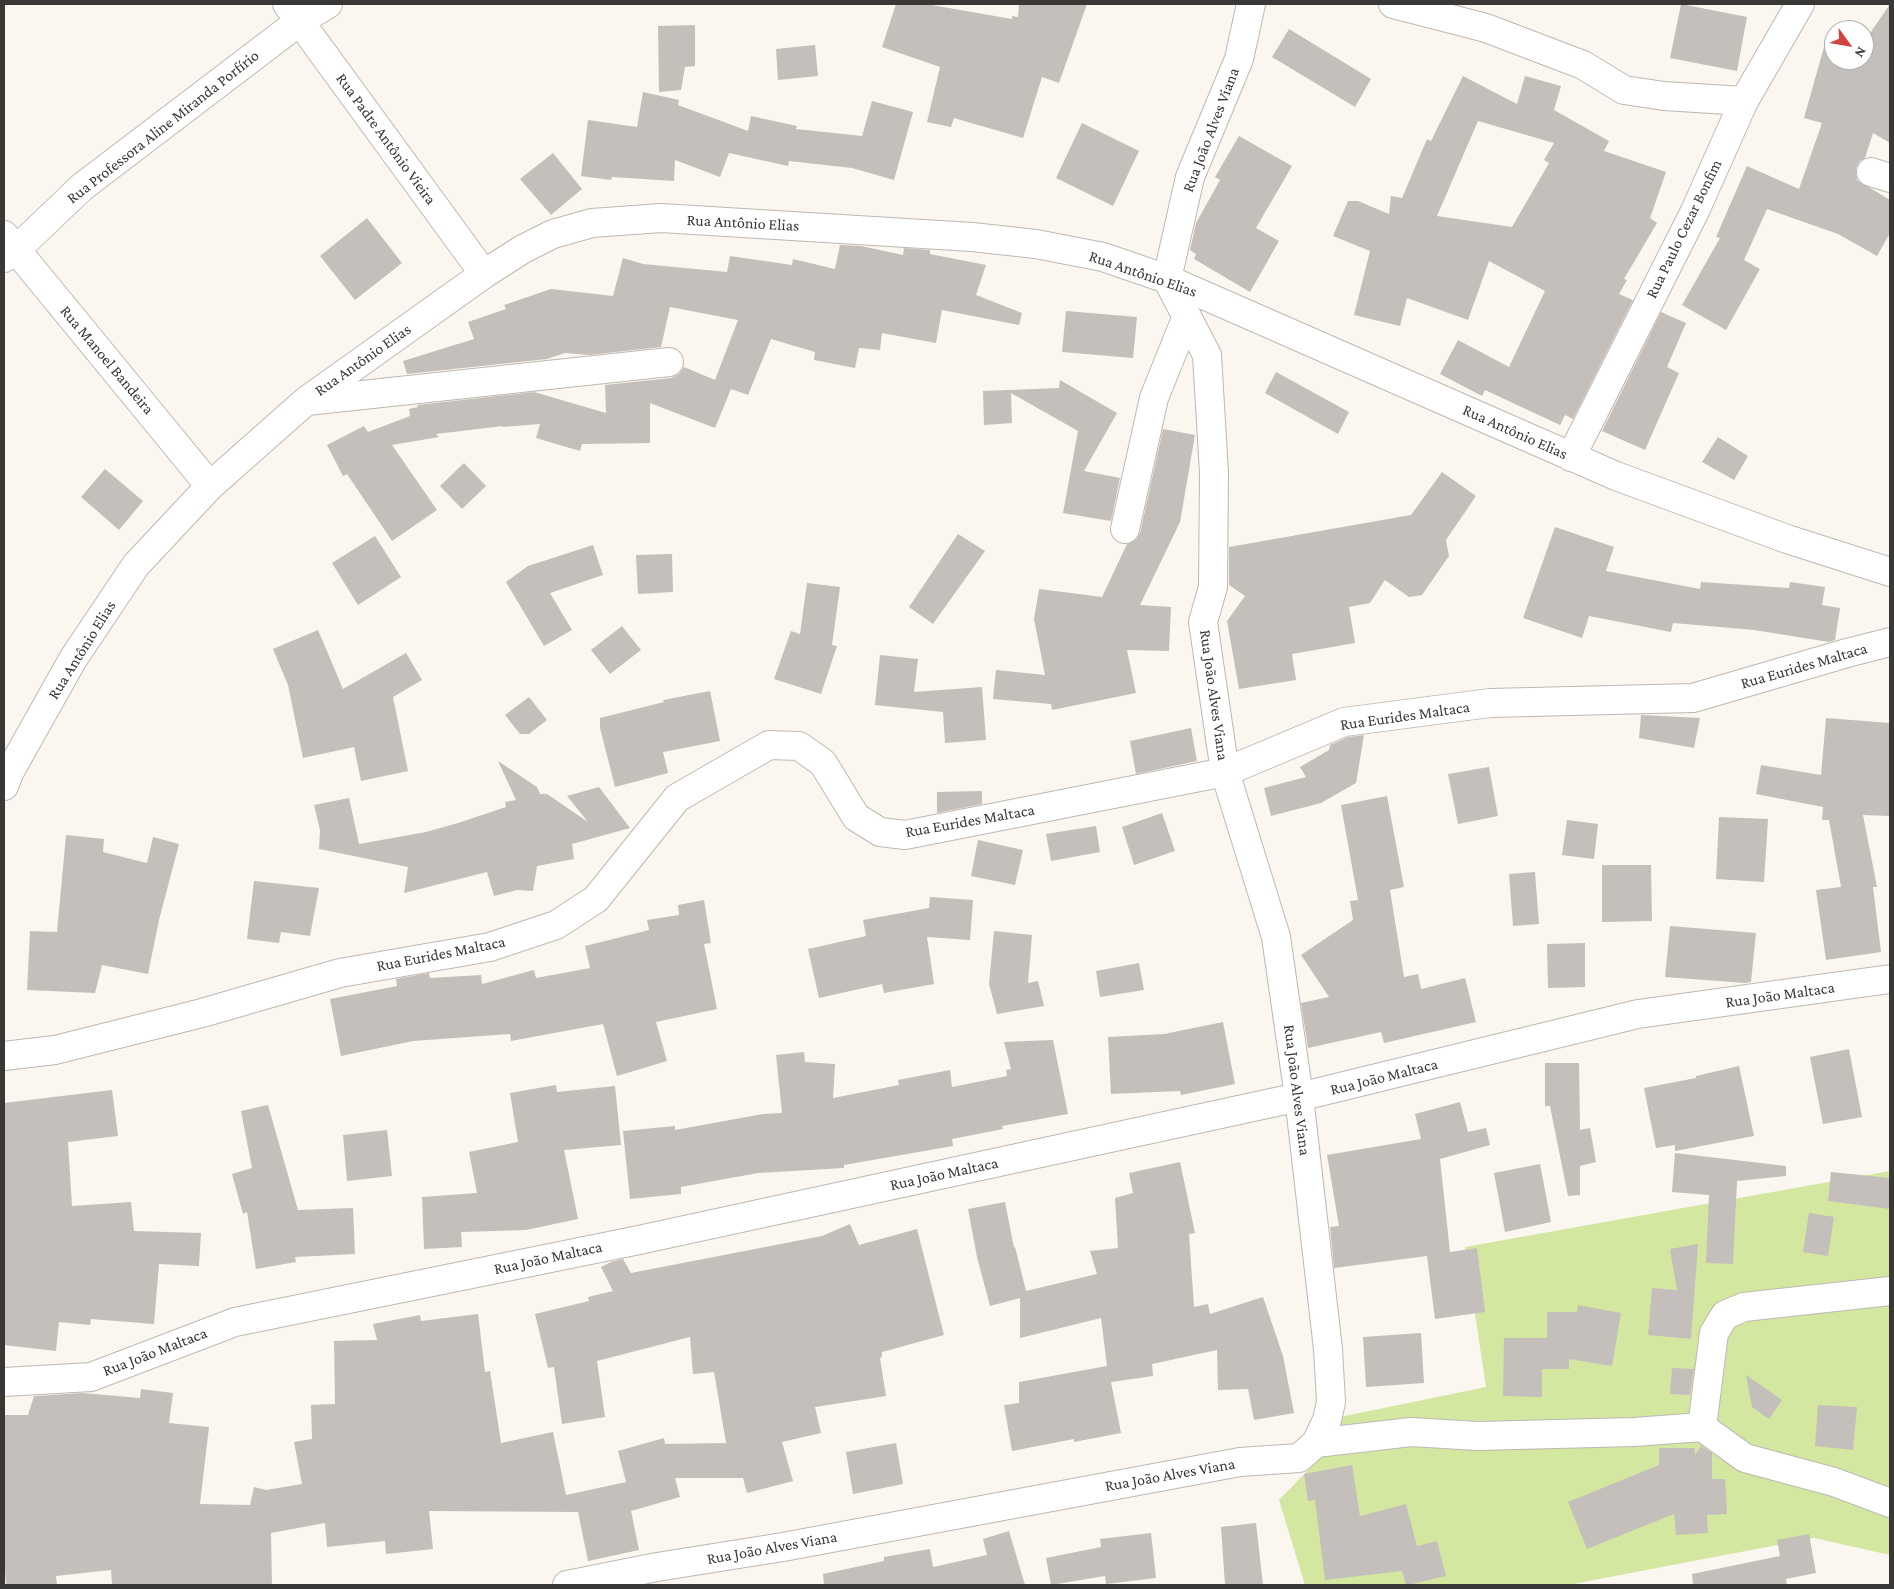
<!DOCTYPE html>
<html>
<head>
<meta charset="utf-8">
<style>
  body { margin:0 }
  #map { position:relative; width:1894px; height:1589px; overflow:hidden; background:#fbf6f0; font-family:"Crimson Pro",serif }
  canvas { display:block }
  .frame { position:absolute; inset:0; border:5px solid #3a3836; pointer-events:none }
  .north { position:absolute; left:1824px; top:20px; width:50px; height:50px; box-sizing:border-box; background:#fff; border:1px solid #b0afaf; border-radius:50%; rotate:122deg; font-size:14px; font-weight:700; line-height:20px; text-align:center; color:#3a3836 }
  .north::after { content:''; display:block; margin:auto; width:18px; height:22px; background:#d2443e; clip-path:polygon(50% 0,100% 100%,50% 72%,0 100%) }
</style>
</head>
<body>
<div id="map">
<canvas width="1894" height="1589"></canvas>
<div class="frame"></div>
<div class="north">N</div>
</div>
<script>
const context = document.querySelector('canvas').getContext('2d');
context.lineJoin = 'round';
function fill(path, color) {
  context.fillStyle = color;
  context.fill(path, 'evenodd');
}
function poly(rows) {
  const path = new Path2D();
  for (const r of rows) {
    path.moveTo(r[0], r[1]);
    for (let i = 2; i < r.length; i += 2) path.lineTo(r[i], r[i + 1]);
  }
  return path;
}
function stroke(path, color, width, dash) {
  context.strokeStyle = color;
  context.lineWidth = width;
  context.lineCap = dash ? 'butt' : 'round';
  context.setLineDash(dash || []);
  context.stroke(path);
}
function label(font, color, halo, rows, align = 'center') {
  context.font = font + ' "Crimson Pro",serif';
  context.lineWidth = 4;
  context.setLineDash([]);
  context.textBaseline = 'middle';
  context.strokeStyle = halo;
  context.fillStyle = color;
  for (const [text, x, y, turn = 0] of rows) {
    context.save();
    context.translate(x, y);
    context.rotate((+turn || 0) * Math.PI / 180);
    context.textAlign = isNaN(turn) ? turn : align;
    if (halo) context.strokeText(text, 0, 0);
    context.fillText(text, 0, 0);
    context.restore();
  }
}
fill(poly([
  [1890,1171,1890,1555,1814,1538,1568,1585,1305,1585,1279,1500,1309,1469,1330,1419,1486,1387,1465,1247]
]), '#d4e7a0');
fill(poly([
  [896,4,926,4,1012,19,1012,16,1018,17,1019,4,1087,4,1059,83,1042,77,1023,138,954,118,951,127,927,122,940,67,882,47],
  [1681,4,1747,17,1737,71,1670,58],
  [1890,4,1890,143,1873,133,1865,158,1860,161,1856,168,1857,180,1890,200,1890,233,1877,256,1838,234,1767,209,1744,260,1760,269,1726,330,1682,305,1720,238,1716,237,1747,166,1799,189,1822,123,1804,118,1824,47,1834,47,1834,60,1864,60,1864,42],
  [695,25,695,66,685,67,681,90,659,92,658,26],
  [1289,29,1371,79,1355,107,1272,57],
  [815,45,818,76,778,80,776,49],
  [1463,76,1517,104,1525,76,1561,86,1554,110,1609,141,1604,151,1666,172,1650,218,1657,223,1624,279,1627,280,1619,294,1633,300,1573,419,1565,415,1560,425,1485,390,1482,396,1440,374,1458,340,1509,367,1545,291,1489,261,1468,320,1407,298,1400,326,1354,315,1370,251,1333,236,1348,201,1358,201,1389,214,1391,196,1402,198,1427,139,1431,141],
  [1478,121,1554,143,1544,160,1549,163,1512,227,1437,216],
  [643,92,679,100,678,105,748,131,751,116,797,126,796,129,862,136,872,101,913,112,894,180,852,168,789,161,788,166,729,153,720,177,675,160,674,181,612,177,611,180,581,176,588,120,637,127],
  [1082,123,1139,151,1113,206,1056,178],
  [1239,136,1292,166,1256,228,1279,241,1250,292,1194,259,1196,254,1190,250,1196,223,1220,180,1215,177],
  [553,153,582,189,551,215,520,179],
  [367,218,402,263,355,300,320,256],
  [840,245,861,246,903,255,904,248,930,250,930,254,986,265,976,295,1022,313,1019,325,942,310,936,343,882,333,880,350,859,348,855,368,814,360,815,352,771,339,748,395,731,389,715,428,650,403,650,443,582,444,580,451,536,438,540,424,502,427,503,426,436,434,439,437,392,445,437,510,392,541,347,474,343,476,327,445,364,426,368,432,410,416,409,409,418,407,417,405,534,392,606,413,605,385,671,378,679,374,684,367,715,380,738,320,670,307,661,347,589,355,565,353,547,359,407,374,403,361,474,339,468,322,506,309,504,305,551,289,613,296,623,258,643,264,727,272,730,256,792,265,793,259,835,269],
  [1066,311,1137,317,1133,358,1062,352],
  [1661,312,1686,323,1667,367,1679,373,1645,450,1602,431],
  [1276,372,1349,412,1338,434,1265,393],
  [1060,380,1117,413,1084,471,1120,478,1111,521,1063,513,1078,431,1011,393,1012,423,984,425,983,391,1059,388],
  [1163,429,1195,435,1180,522,1140,605,1171,607,1169,651,1127,650,1136,693,1052,710,1051,704,993,699,996,670,1045,675,1034,619,1039,589,1102,597,1127,544,1136,540,1140,533],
  [1718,437,1748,456,1734,480,1702,462],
  [464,463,486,486,462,509,440,486],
  [105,469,143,501,119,530,81,497],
  [1442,472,1476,496,1446,540,1449,556,1422,595,1409,597,1385,580,1370,603,1349,607,1355,643,1292,654,1296,680,1239,689,1227,621,1245,596,1229,585,1229,547,1411,515],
  [1555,527,1614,547,1606,571,1700,589,1701,582,1789,588,1790,582,1825,587,1822,605,1840,608,1835,640,1829,642,1754,630,1673,623,1671,632,1589,616,1582,638,1523,618],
  [958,534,985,551,933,624,909,607],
  [375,536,401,577,358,605,332,563],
  [593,545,603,575,550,593,572,630,544,646,506,582,528,566],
  [672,554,673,592,638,594,636,555],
  [807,583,840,587,832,645,837,646,821,694,774,679,791,631,800,634],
  [622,626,641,650,610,674,591,650],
  [318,630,343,689,406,653,422,680,393,697,408,771,361,781,354,747,303,758,288,685,273,649],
  [880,655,918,659,914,692,982,687,986,740,945,743,943,712,875,705],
  [710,691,720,741,663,752,668,773,615,787,600,728,600,718,664,702,663,700],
  [529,697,547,720,529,734,520,734,505,715],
  [1641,715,1700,718,1694,748,1639,738],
  [1826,718,1890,723,1890,816,1863,815,1877,887,1873,887,1881,952,1826,960,1816,890,1841,887,1829,820,1822,820,1823,807,1756,794,1761,765,1821,775],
  [1191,728,1197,761,1136,774,1130,741],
  [1364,735,1356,783,1321,803,1271,816,1264,788,1306,777,1300,767,1329,750,1330,745,1348,737],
  [498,761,537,787,540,794,547,794,588,822,567,796,599,787,630,828,572,844,574,859,537,866,533,891,517,890,494,896,487,872,404,893,408,867,319,849,320,830,314,805,349,798,359,844,426,832,458,823,506,807,505,802,516,800],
  [1489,767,1498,816,1458,824,1448,774],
  [982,791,982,804,937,813,937,792],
  [1387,796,1404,887,1390,890,1404,977,1418,974,1421,989,1465,978,1476,1022,1384,1043,1381,1032,1308,1048,1301,1003,1329,997,1301,955,1353,920,1350,901,1358,900,1341,805],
  [1162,813,1175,851,1134,865,1122,827],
  [1719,817,1768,819,1764,882,1716,879],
  [1567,820,1598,824,1594,859,1562,855],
  [1096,826,1100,852,1051,861,1046,834],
  [66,835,104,839,103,852,147,863,153,837,179,844,159,920,148,974,102,965,95,993,27,990,30,931,57,932],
  [978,840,1023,850,1015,885,971,876],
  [1602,865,1651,865,1652,921,1602,922],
  [1535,872,1539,924,1513,926,1509,874],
  [254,881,319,888,310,936,281,932,279,943,247,939],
  [930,897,973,900,970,940,927,937,934,984,884,993,882,984,819,998,808,949,866,936,863,920,929,908],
  [704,900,711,943,704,944,717,1009,656,1022,667,1061,617,1076,603,1024,511,1041,510,1034,413,1041,341,1056,330,999,397,986,396,979,429,973,430,978,481,975,482,984,534,970,536,978,590,968,585,946,649,930,647,920,679,915,678,905],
  [1670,926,1756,933,1751,982,1745,983,1665,977],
  [994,931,1032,935,1028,983,1038,981,1044,1006,997,1014,989,984],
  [1585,943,1585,987,1548,988,1547,944],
  [1139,963,1144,990,1100,997,1096,971],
  [1223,1022,1235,1084,1181,1095,1180,1091,1111,1094,1108,1037,1164,1034],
  [1053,1040,1068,1114,1002,1126,1003,1129,952,1139,953,1146,844,1165,844,1168,758,1173,681,1187,681,1194,630,1199,623,1131,675,1126,675,1130,763,1114,782,1113,776,1055,804,1052,805,1062,835,1064,833,1098,899,1085,898,1080,950,1070,952,1087,1007,1076,1006,1070,1011,1069,1004,1042],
  [1849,1049,1862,1117,1823,1124,1810,1057],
  [1545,1063,1579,1063,1580,1130,1590,1128,1596,1162,1580,1166,1580,1195,1568,1196,1550,1106,1545,1106],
  [1739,1066,1754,1136,1675,1151,1675,1145,1656,1148,1644,1088,1696,1078,1696,1076],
  [556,1085,557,1092,615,1086,621,1145,564,1150,578,1219,526,1230,461,1232,462,1247,424,1249,422,1197,477,1193,469,1152,518,1142,510,1093],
  [112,1090,118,1136,68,1142,72,1206,131,1202,134,1231,201,1233,199,1266,159,1264,154,1324,91,1319,90,1325,59,1322,56,1351,4,1345,4,1103],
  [1460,1102,1468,1132,1486,1128,1490,1145,1440,1159,1450,1252,1477,1248,1485,1312,1435,1319,1427,1256,1334,1268,1330,1227,1339,1226,1327,1155,1421,1139,1415,1114],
  [268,1105,298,1210,353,1208,355,1254,295,1257,296,1262,256,1269,247,1212,243,1214,232,1174,252,1168,241,1111],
  [387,1130,392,1176,347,1181,343,1135],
  [1675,1153,1786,1166,1786,1176,1737,1181,1733,1264,1706,1263,1709,1195,1672,1192],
  [1180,1162,1195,1233,1189,1234,1194,1307,1208,1304,1210,1314,1263,1297,1283,1356,1294,1413,1254,1420,1248,1389,1218,1390,1217,1350,1152,1364,1153,1376,1111,1382,1121,1433,1074,1442,1074,1439,1012,1451,1004,1405,1019,1403,1019,1382,1107,1366,1101,1318,1020,1338,1020,1298,990,1306,977,1257,968,1209,1005,1202,1014,1248,1015,1247,1026,1291,1097,1274,1090,1251,1118,1248,1115,1198,1133,1193,1129,1173],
  [1540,1164,1551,1222,1505,1232,1494,1173],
  [1831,1172,1890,1178,1890,1209,1828,1201],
  [1809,1213,1834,1217,1828,1256,1803,1252],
  [850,1224,859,1245,917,1229,944,1335,882,1352,882,1357,880,1358,886,1396,815,1407,821,1433,782,1442,793,1481,747,1493,743,1478,675,1478,680,1497,631,1511,639,1550,588,1561,578,1512,429,1511,433,1549,386,1554,385,1541,327,1547,325,1523,271,1533,272,1585,112,1585,111,1570,56,1576,57,1585,6,1585,4,1558,4,1415,28,1415,34,1396,83,1393,140,1398,141,1389,173,1393,169,1423,209,1427,200,1504,250,1505,254,1487,266,1490,302,1484,294,1442,312,1439,311,1405,335,1404,334,1341,377,1340,373,1324,420,1315,421,1321,478,1314,485,1372,490,1371,501,1443,553,1432,566,1495,626,1482,618,1451,664,1438,665,1444,726,1443,714,1372,693,1374,690,1337,597,1361,605,1417,562,1424,554,1367,548,1368,535,1314,589,1301,588,1297,613,1291,601,1267,611,1262,623,1259,631,1273,822,1236],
  [1698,1244,1691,1339,1648,1335,1652,1288,1677,1290,1670,1249],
  [1578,1305,1621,1313,1612,1366,1569,1359,1569,1369,1542,1369,1542,1397,1503,1396,1504,1338,1547,1338,1547,1312,1577,1312],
  [1421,1333,1424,1383,1366,1387,1363,1337],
  [1672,1368,1694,1369,1690,1395,1670,1394],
  [1746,1375,1782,1400,1769,1419,1752,1407],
  [1818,1405,1857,1407,1853,1450,1815,1446],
  [896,1443,903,1484,853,1494,846,1452],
  [1701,1446,1712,1453,1712,1479,1725,1479,1727,1514,1707,1515,1708,1533,1676,1535,1674,1514,1587,1549,1568,1502,1659,1465,1659,1448,1695,1448,1695,1455],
  [1352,1465,1360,1516,1406,1504,1417,1546,1437,1541,1446,1576,1408,1585,1406,1585,1402,1571,1325,1580,1315,1500,1308,1501,1304,1474],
  [1256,1523,1263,1585,1225,1585,1221,1527],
  [1009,1531,1025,1585,824,1585,823,1574,884,1561,884,1557,930,1549,933,1567,987,1555,983,1539],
  [1151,1533,1156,1578,1106,1584,1105,1576,1051,1585,1046,1558,1101,1547,1100,1539],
  [1809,1534,1816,1573,1786,1579,1787,1585,1693,1585,1692,1574,1780,1556,1777,1540]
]), '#c4bfba');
const minor = poly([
  [287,4,484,274],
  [1393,4,1486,28,1583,65,1624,90,1664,96,1744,101],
  [1871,172,1890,178],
  [4,235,210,486],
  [4,258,16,250,82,187,300,21,328,4],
  [307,401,669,362],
  [1571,457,1695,211,1744,101,1800,4],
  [1125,529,1154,398,1187,316],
  [4,786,9,773,73,659,136,565,210,486,306,401,484,274,523,249,553,234,592,223,661,218,972,237,1036,244,1103,257,1167,279,1616,476,1787,539,1890,572],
  [4,1056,55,1050,202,1013,340,973,490,947,556,925,596,899,677,798,769,745,799,746,823,763,856,817,880,832,905,835,1225,772,1344,722,1490,703,1693,698,1847,653,1890,642],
  [4,1382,91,1377,235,1322,639,1240,1299,1097,1638,1014,1890,979],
  [1702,1427,1714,1333,1725,1315,1744,1307,1890,1291],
  [1316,1443,1411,1432,1478,1436,1634,1432,1702,1427,1745,1458,1834,1482,1890,1503],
  [567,1585,657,1567,783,1547,1240,1462,1299,1458,1316,1443,1327,1420,1331,1402,1328,1349,1299,1097,1276,937,1225,772,1203,622,1213,587,1214,473,1207,355,1167,279,1190,177,1239,59,1251,4]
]);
stroke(minor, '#bdb8b3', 30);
stroke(minor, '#fff', 28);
label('16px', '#3a3836', '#fff', [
  ["Rua Professora Aline Miranda Porfírio",163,127,-38],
  ["Rua João Alves Viana",1211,130,-69],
  ["Rua Padre Antônio Vieira",386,139,54],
  ["Rua Antônio Elias",743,223,3],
  ["Rua Paulo Cezar Bonfim",1684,229,-64],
  ["Rua Antônio Elias",1143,274,19],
  ["Rua Manoel Bandeira",107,360,50],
  ["Rua Antônio Elias",363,360,-35],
  ["Rua Antônio Elias",1515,432,24],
  ["Rua Antônio Elias",82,650,-58],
  ["Rua Eurides Maltaca",1804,666,-16],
  ["Rua João Alves Viana",1214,695,82],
  ["Rua Eurides Maltaca",1405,716,-8],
  ["Rua Eurides Maltaca",970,821,-10],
  ["Rua Eurides Maltaca",441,954,-11],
  ["Rua João Maltaca",1780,995,-8],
  ["Rua João Maltaca",1384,1077,-14],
  ["Rua João Alves Viana",1297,1090,83],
  ["Rua João Maltaca",944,1174,-12],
  ["Rua João Maltaca",548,1258,-12],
  ["Rua João Maltaca",155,1352,-21],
  ["Rua João Alves Viana",1170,1475,-10],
  ["Rua João Alves Viana",772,1548,-10]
]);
</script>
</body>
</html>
